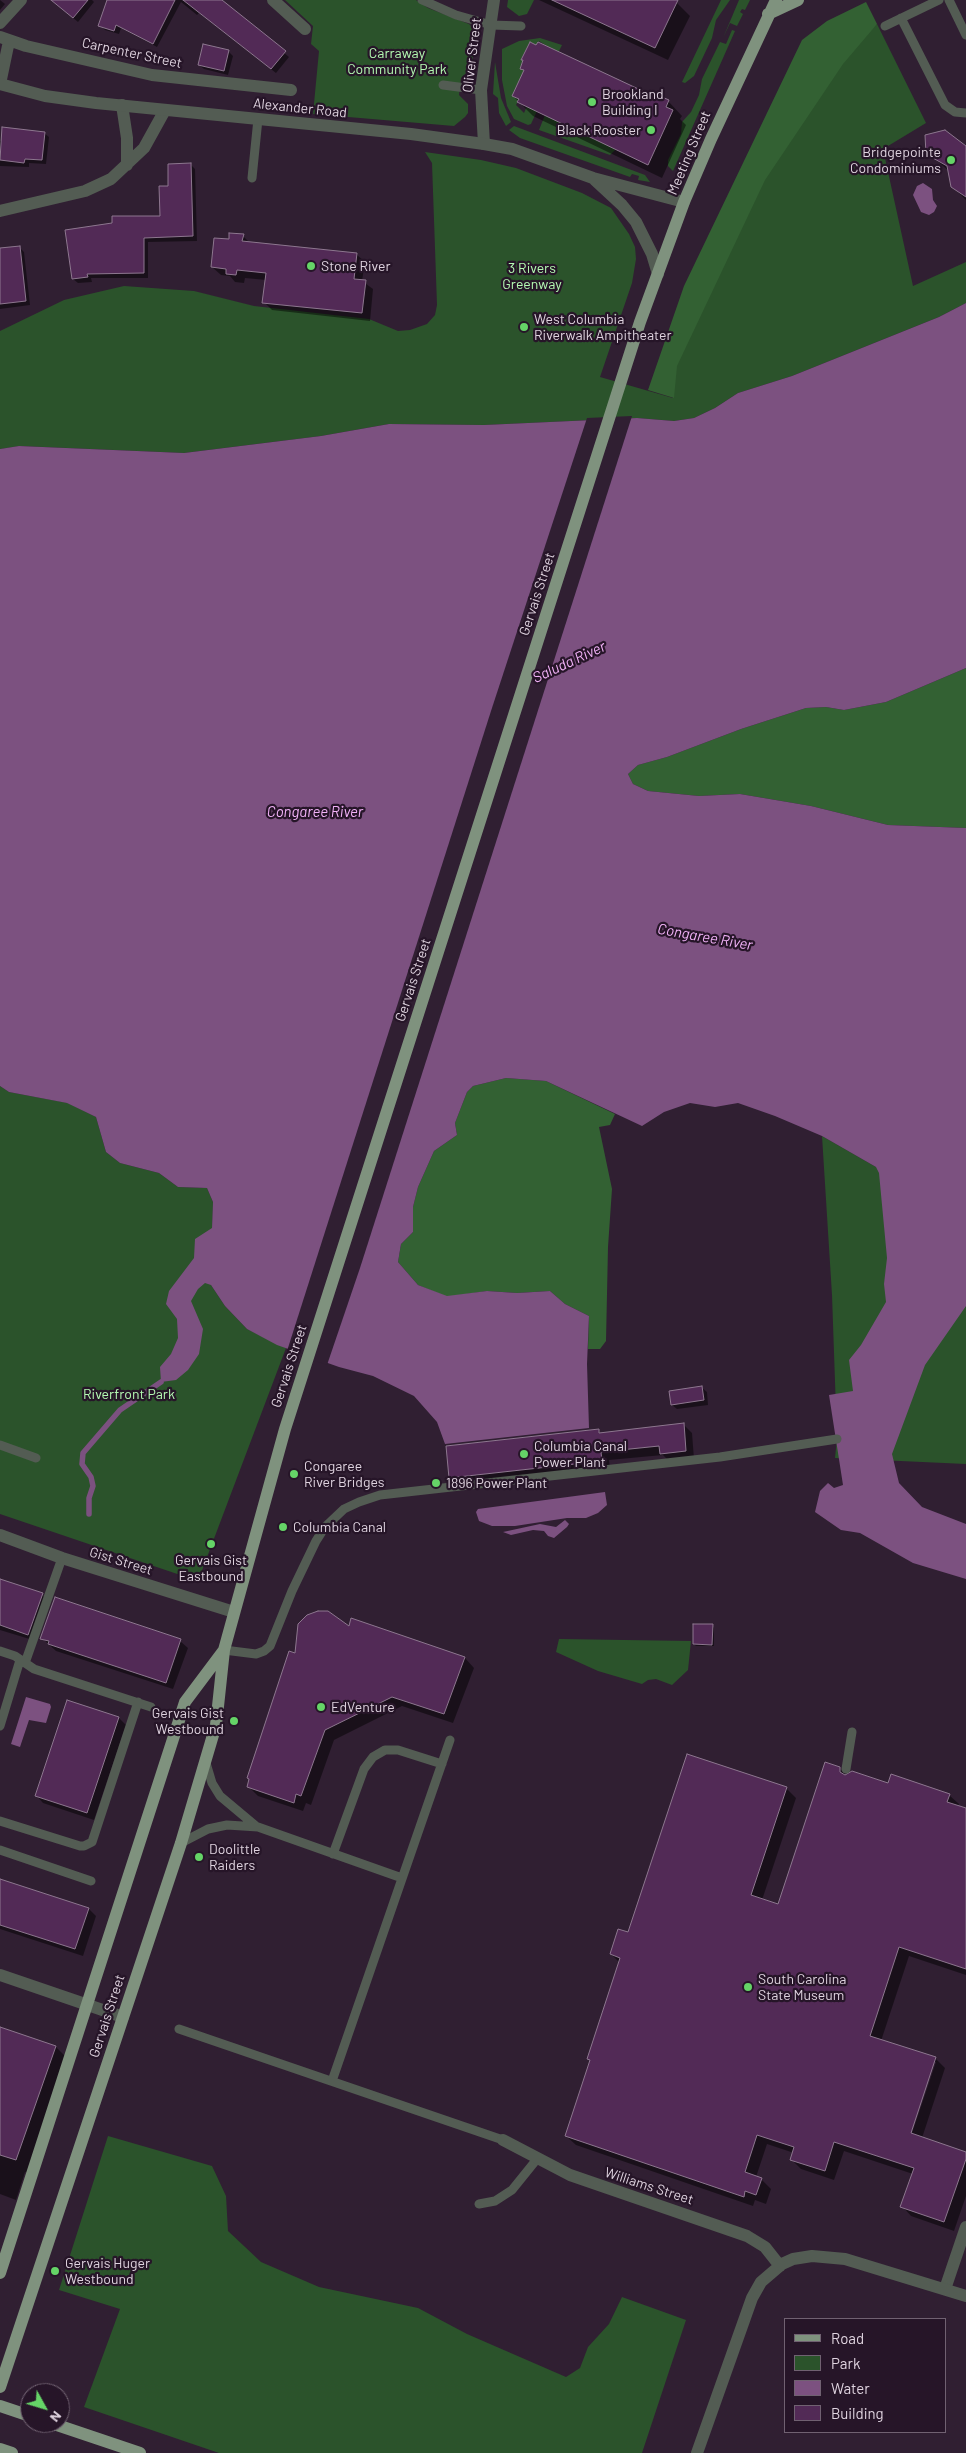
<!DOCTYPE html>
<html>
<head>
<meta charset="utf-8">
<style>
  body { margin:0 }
  #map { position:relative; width:966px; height:2453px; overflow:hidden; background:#301f32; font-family:Barlow,sans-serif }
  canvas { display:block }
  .legend { position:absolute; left:784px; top:2318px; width:162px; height:115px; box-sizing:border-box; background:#261528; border:1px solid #706171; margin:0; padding:6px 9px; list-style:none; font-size:15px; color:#dfd3df }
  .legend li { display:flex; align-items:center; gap:10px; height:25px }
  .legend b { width:25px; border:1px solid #706171 }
  .north { position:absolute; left:20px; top:2383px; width:50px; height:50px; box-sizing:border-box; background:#261528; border:1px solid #706171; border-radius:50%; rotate:129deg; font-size:14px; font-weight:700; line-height:20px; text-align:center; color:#dfd3df }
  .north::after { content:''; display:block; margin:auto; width:18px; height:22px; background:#65d467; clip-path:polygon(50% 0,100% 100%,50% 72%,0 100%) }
</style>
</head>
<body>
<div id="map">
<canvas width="966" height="2453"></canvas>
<ul class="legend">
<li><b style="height:6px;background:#7f927e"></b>Road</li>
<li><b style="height:14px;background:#2b532b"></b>Park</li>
<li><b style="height:14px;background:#7c5180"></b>Water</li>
<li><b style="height:14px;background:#522a56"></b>Building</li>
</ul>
<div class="north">N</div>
</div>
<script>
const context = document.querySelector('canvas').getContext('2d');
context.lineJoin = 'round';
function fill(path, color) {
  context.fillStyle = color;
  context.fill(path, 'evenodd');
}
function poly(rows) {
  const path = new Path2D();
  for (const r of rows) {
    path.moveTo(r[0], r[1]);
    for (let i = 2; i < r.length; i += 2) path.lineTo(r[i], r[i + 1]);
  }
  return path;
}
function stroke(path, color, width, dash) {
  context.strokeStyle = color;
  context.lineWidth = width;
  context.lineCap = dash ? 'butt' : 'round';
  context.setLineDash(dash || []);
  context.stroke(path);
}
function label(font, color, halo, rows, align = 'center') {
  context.font = font + ' Barlow,sans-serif';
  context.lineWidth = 4.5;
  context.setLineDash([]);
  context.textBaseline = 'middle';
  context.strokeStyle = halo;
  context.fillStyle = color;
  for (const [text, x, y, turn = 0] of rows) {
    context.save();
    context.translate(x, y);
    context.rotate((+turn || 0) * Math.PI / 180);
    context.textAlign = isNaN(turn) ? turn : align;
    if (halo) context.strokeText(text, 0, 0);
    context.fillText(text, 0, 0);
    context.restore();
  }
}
fill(poly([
  [285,0,416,0,428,8,469,24,473,28,476,39,471,68,461,78,459,95,468,104,468,113,465,117,454,126,313,114,319,51,311,44,313,26],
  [508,0,534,0,527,14,519,16,507,7],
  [721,0,730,0,716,20,712,38,694,76,685,83,682,82],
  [739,0,750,0,745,10,742,9,740,12,743,14,737,26,730,23,723,38],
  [877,24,926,123,883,149,913,286,966,262,966,303,939,317,792,376,738,393,715,408,694,418,674,421,637,418,484,425,389,424,321,436,184,453,20,446,0,449,0,331,64,300,124,286,194,291,254,306,369,319,398,331,410,330,427,324,435,315,437,305,432,163,425,152,481,160,516,168,582,193,611,208,629,234,635,247,636,259,632,283,600,377,673,398,672,366,705,275,834,60],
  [732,30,735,31,673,171,668,166,668,160,681,134,682,122,691,112,699,95,702,79,720,42,726,44],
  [540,38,562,45,558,53,539,41,536,45,530,42,521,59,523,60,520,68,526,72,520,79,512,96,519,99,516,105,524,113,527,106,537,111,531,124,528,125,514,119,507,106,502,80,502,49,519,41],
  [495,62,501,98,511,122,506,126,499,113,498,98,493,94],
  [545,115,573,125,572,129,587,136,589,133,616,149,610,155,539,130],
  [514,126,645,175,650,182,638,180,639,176,632,174,630,177,520,138,509,130],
  [0,1086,9,1092,68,1103,96,1117,106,1152,120,1163,159,1173,178,1187,207,1188,213,1202,211,1285,225,1306,247,1329,286,1348,198,1581,0,1514],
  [822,1136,876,1167,966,1152,966,1464,835,1458,837,1439,832,1295],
  [559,1639,691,1641,688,1670,672,1685,656,1679,648,1680,642,1684,598,1671,556,1652],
  [108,2136,212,2166,226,2196,228,2231,261,2262,319,2287,418,2308,467,2334,566,2377,580,2368,588,2347,609,2324,622,2297,686,2320,642,2453,219,2453,84,2407,120,2309,59,2290]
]), '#2b532b');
fill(poly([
  [866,2,877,24,843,64,765,180,677,366,674,398,648,390,684,286,802,40,827,21],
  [966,668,966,828,888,825,811,806,740,794,699,796,648,791,633,784,628,774,638,765,667,757,741,729,806,708,826,707,844,710,886,702],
  [506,1078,546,1081,615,1114,610,1125,599,1127,612,1189,608,1247,606,1341,600,1349,588,1349,589,1316,565,1304,550,1291,517,1293,487,1291,447,1297,418,1285,398,1262,401,1244,413,1232,413,1207,418,1187,434,1151,457,1135,455,1123,467,1092,473,1086]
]), '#336133');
fill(poly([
  [923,183,932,189,933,200,937,206,934,212,929,215,921,212,913,195,917,186],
  [966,303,966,668,886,702,844,710,826,707,806,708,741,729,667,757,638,765,628,774,633,784,648,791,699,796,740,794,811,806,888,825,966,828,966,1306,925,1365,892,1454,899,1483,922,1507,966,1524,966,1579,913,1563,860,1533,841,1530,815,1512,820,1491,828,1483,834,1488,843,1485,829,1395,853,1391,849,1360,861,1345,886,1302,884,1284,887,1258,879,1173,876,1167,822,1136,775,1116,738,1103,715,1107,690,1103,664,1112,642,1126,546,1081,506,1078,473,1086,467,1092,455,1123,457,1135,434,1151,418,1187,413,1207,413,1232,401,1244,398,1262,418,1285,447,1296,487,1291,517,1293,550,1291,565,1304,589,1316,587,1364,589,1428,445,1444,437,1422,414,1396,373,1376,339,1367,277,1345,247,1329,225,1306,211,1285,205,1283,198,1289,191,1301,203,1329,199,1354,188,1370,176,1380,161,1382,160,1367,171,1354,178,1338,177,1319,166,1304,169,1291,194,1258,195,1239,212,1228,213,1202,207,1188,178,1187,159,1173,120,1163,106,1152,96,1117,67,1103,9,1092,0,1086,0,449,19,446,184,453,321,436,389,424,484,425,637,418,674,421,694,418,715,408,738,393,792,376,939,317],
  [605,1492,607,1505,598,1513,586,1518,567,1518,515,1526,492,1526,479,1521,476,1512,478,1509],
  [565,1520,569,1524,567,1527,554,1538,548,1536,544,1531,533,1530,511,1535,503,1532,540,1524,556,1527],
  [26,1697,50,1704,51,1707,46,1723,29,1720,20,1747,11,1744]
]), '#7c5180');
fill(poly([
  [632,416,360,1268,327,1365,287,1351,491,711,587,418]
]), '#301f32');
fill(poly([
  [0,0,5,4,0,10],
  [58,0,92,0,94,2,78,22,60,7],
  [108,0,220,0,289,57,276,73,199,13,197,15,181,2,157,47,121,28,119,34,105,30,100,25],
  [539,0,677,0,676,2,690,16,668,60],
  [228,51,233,56,228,75,204,69,199,65],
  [524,61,668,101,682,116,680,119,686,125,662,178,533,116,513,96,525,72,521,68],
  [44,133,49,137,46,164,29,163,29,167,0,166,0,141],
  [964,146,966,146,966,200,952,186,950,172,928,153],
  [190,164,195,169,197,241,148,242,148,278,91,278,92,282,78,283,73,279,162,217,170,187],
  [243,236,250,243,356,254,365,262,362,281,373,289,370,321,272,310,264,302,266,280,245,278,244,283,235,282,230,276,221,275,212,267,230,241],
  [19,247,24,252,30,305,0,309,0,250],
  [702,1388,707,1392,708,1405,677,1409,672,1405],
  [683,1424,692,1433,694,1459,670,1462,663,1455,609,1460,610,1469,459,1486,450,1477,598,1431,602,1434],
  [0,1581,42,1595,49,1602,36,1641,0,1630],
  [352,1620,465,1658,474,1668,453,1723,402,1706,334,1740,311,1805,306,1803,303,1811,258,1796,248,1786,296,1655,299,1625,350,1628],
  [712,1626,714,1628,714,1646,696,1646,694,1644],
  [42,1638,180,1641,188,1648,173,1689,56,1651],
  [68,1701,119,1718,126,1725,94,1820,43,1803,36,1795],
  [839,1768,846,1775,949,1795,959,1804,958,1807,966,1810,966,1975,909,1956,881,2041,935,2058,945,2068,922,2138,966,2153,966,2196,954,2231,911,2216,902,2206,913,2174,844,2151,834,2180,801,2169,791,2159,794,2153,767,2144,756,2177,761,2179,771,2189,766,2204,755,2200,753,2206,576,2145,566,2136,591,2062,588,2059,620,1963,611,1954,628,1934,786,1788,796,1798,762,1900,778,1905],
  [933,2062,936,2062,910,2139,908,2139],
  [0,1880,89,1909,96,1916,83,1956,0,1929],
  [0,2030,56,2047,70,2061,30,2174,25,2172,16,2200,0,2194]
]), '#0007');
stroke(poly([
  [89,1514,89,1498,93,1486,91,1477,82,1464,83,1453,120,1410,161,1382]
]), '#7c5180', 5.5);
const building = poly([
  [51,0,88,0,73,18,51,0],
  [107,0,175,0,153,44,116,25,114,31,98,26,107,0],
  [183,0,222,0,286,51,271,69,183,0],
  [552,0,678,0,655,48,552,0],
  [530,42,536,45,538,42,647,93,648,91,669,100,666,107,673,110,648,165,517,102,519,99,512,96,524,70,520,69,523,60,521,60,530,42],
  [203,44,229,50,224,71,198,65,203,44],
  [2,127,45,132,42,160,25,159,24,163,0,160,2,127],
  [945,130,966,146,966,197,951,187,947,166,926,154,925,135,945,130],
  [191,163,193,236,144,238,144,273,87,274,88,277,72,279,65,230,112,223,112,216,160,216,159,186,168,186,168,164,191,163],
  [229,233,244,234,242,241,357,253,354,279,366,280,362,313,262,303,266,273,237,270,236,275,226,274,226,269,211,267,214,238,229,239,229,233],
  [20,246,26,301,0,304,0,248,20,246],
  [702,1386,704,1400,671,1405,669,1391,702,1386],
  [684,1423,686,1451,660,1454,659,1446,601,1452,602,1461,449,1478,446,1446,599,1429,599,1433,684,1423],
  [0,1579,43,1593,28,1635,0,1625,0,1579],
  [55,1597,181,1639,166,1683,48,1644,49,1641,40,1639,55,1597],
  [318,1611,328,1611,349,1626,351,1618,465,1657,444,1714,392,1697,325,1730,301,1796,296,1794,294,1803,247,1787,249,1779,247,1778,289,1651,295,1653,298,1624,307,1615,318,1611],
  [693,1624,713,1624,712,1645,693,1644,693,1624],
  [67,1700,119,1717,87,1813,35,1796,67,1700],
  [687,1754,787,1787,751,1895,778,1904,825,1762,840,1767,840,1772,845,1775,852,1771,888,1783,891,1774,950,1794,947,1802,966,1808,966,1969,899,1947,870,2036,936,2057,911,2133,966,2152,966,2159,944,2222,900,2207,914,2168,834,2142,825,2171,790,2160,794,2147,757,2135,745,2172,762,2178,756,2195,745,2191,744,2197,565,2136,590,2060,587,2059,620,1958,610,1954,618,1929,628,1932,687,1754],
  [0,1879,89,1908,75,1949,0,1925,0,1879],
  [0,2027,56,2046,16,2160,0,2155,0,2027]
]);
fill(building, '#522a56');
stroke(building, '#8d778f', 1);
stroke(poly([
  [422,0,456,15,491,25,521,26],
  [949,0,966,35],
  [901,18,945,105,955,112,966,113],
  [885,26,939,0],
  [443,85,481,90],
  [252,178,258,119],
  [0,1445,36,1458],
  [224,1650,256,1654,264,1651,270,1646,292,1591,316,1541,325,1527,344,1509,359,1502,380,1495,720,1457,837,1439],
  [0,1651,15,1656,34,1669,151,1707],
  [25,1663,62,1558],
  [0,1726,20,1660],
  [206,1763,212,1783,220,1796,257,1827],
  [846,1769,852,1732],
  [0,1821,80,1846,84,1846,92,1842,138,1702],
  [181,1843,208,1829,227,1825,258,1827,402,1878],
  [0,1850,91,1881],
  [333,1854,364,1769,373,1757,385,1750,398,1750,442,1764],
  [179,2029,503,2140],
  [332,2081,450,1740],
  [479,2204,495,2201,512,2190,537,2159]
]), '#535c53', 9);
stroke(poly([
  [273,0,305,29],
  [0,23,21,0],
  [0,37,26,46,152,75,291,90],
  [0,84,9,41],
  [122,105,127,138,127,165],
  [484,144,481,90,494,0],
  [0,211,85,191,111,179,144,148,165,110],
  [0,1535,62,1558,234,1612],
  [0,1975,123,2017],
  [945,2289,966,2227]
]), '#535c53', 12);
stroke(poly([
  [0,84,45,96,96,103,411,134,484,144,512,149,593,178,684,202],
  [595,180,622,205,636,222,652,254,658,274],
  [503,2140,570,2175,747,2236,765,2247,780,2266],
  [697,2453,752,2298,761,2282,782,2264,793,2259,812,2256,845,2259,966,2296]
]), '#535c53', 12);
stroke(poly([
  [768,14,798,0],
  [0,2273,185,1702,224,1650],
  [0,2387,181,1843,216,1725,224,1650,285,1429,640,322,684,202,711,139,776,0],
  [0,2406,30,2416],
  [51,2423,140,2453],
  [0,2449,12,2453]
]), '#7f927e', 12);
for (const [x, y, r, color] of [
  [592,102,5,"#65d467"],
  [651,130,5,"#65d467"],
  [951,160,5,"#65d467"],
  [311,266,5,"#65d467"],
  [524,327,5,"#65d467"],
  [524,1454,5,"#65d467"],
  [294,1474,5,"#65d467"],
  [436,1483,5,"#65d467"],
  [283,1527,5,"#65d467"],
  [211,1544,5,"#65d467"],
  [321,1707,5,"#65d467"],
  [234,1721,5,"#65d467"],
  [199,1857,5,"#65d467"],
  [748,1987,5,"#65d467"],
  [55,2271,5,"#65d467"]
]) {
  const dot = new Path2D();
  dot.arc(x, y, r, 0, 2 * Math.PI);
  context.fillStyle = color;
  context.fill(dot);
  stroke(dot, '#261528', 2);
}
label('14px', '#dfd3df', '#261528', [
  ["Carpenter Street",132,53,12],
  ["Oliver Street",472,55,-83],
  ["Alexander Road",300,108,6],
  ["Meeting Street",689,153,-67],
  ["Gervais Street",537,594,-72],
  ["Gervais Street",413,980,-72],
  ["Gervais Street",289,1366,-72],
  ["Gist Street",121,1561,17],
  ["Gervais Street",107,2016,-72],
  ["Williams Street",649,2186,18]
]);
label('14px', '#b4fab2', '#261528', [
  ["Carraway",397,53],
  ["Community Park",397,69],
  ["3 Rivers",532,268],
  ["Greenway",532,284],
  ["Riverfront Park",129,1394]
]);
label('14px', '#dfd3df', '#261528', [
  ["Brookland",602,94],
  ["Building I",602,110],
  ["Black Rooster",641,130,"right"],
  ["Bridgepointe",941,152,"right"],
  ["Condominiums",941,168,"right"],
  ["Stone River",321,266],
  ["West Columbia",534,319],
  ["Riverwalk Ampitheater",534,335],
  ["Columbia Canal",534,1446],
  ["Power Plant",534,1462],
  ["Congaree",304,1466],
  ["River Bridges",304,1482],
  ["1896 Power Plant",446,1483],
  ["Columbia Canal",293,1527],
  ["Gervais Gist",211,1560,"center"],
  ["Eastbound",211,1576,"center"],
  ["EdVenture",331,1707],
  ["Gervais Gist",224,1713,"right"],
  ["Westbound",224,1729,"right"],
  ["Doolittle",209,1849],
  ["Raiders",209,1865],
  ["South Carolina",758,1979],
  ["State Museum",758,1995],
  ["Gervais Huger",65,2263],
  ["Westbound",65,2279]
], 'left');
label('italic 15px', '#f2b2f8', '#261528', [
  ["Saluda River",569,662,-25],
  ["Congaree River",315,812],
  ["Congaree River",705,937,10]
]);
</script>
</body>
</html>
